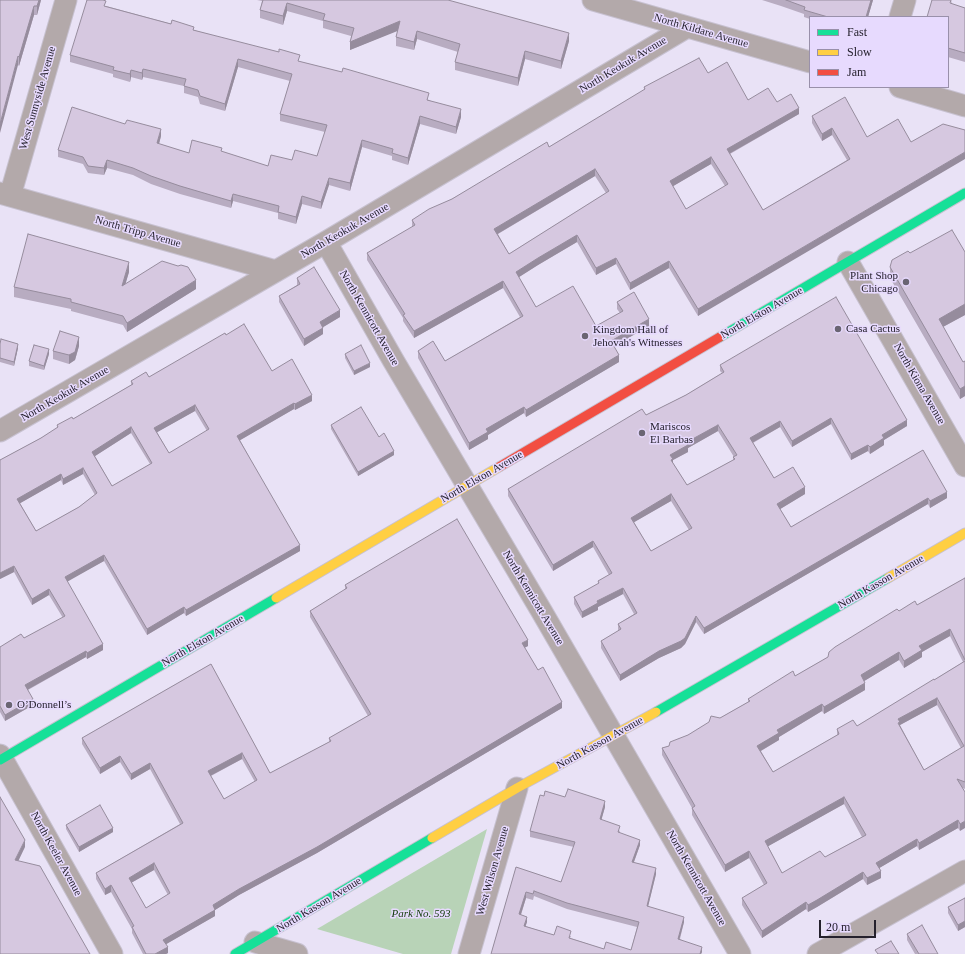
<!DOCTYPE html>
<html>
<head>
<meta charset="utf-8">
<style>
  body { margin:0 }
  #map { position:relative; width:965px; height:954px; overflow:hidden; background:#e9e2f6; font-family:"Times New Roman",serif }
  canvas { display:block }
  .legend { position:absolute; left:809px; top:16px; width:140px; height:72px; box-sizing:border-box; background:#e7dafe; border:1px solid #9990aa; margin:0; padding:5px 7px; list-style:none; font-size:12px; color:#25212d }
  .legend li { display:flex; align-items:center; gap:8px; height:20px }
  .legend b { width:20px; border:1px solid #9990aa }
  .scale { position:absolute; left:819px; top:920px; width:57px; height:18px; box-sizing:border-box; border:2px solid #25212d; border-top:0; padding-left:5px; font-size:12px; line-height:14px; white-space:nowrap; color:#25212d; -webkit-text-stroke:3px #e7dafe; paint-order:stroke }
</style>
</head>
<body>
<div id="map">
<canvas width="965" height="954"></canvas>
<ul class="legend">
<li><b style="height:5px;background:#16e098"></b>Fast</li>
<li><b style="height:5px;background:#ffcf43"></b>Slow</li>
<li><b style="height:5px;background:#f24e42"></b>Jam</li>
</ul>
<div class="scale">20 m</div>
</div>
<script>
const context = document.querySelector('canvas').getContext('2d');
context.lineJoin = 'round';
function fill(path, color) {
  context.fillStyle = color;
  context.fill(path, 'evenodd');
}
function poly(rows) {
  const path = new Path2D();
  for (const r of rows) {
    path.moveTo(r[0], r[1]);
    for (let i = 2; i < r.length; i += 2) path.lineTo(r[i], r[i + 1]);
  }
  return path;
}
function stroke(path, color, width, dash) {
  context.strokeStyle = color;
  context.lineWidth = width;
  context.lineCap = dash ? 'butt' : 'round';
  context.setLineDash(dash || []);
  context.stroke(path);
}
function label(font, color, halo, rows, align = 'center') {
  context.font = font + ' "Times New Roman",serif';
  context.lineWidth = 3;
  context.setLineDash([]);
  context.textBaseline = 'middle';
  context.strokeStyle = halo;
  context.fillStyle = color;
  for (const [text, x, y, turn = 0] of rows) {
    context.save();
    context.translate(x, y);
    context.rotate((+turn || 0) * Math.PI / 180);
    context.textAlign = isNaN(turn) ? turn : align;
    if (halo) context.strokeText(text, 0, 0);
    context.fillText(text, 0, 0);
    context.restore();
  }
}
fill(poly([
  [487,829,451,954,403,954,317,929]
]), '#b8d3b7');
const street = poly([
  [593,0,810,62],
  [900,17,905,0],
  [900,87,965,106],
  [0,193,276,271],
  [10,196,66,0],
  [326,242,393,360,542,612,740,954],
  [848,262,965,466],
  [0,431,326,242,687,27],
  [0,755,112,954],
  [255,942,297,954],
  [469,954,517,788],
  [818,954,965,871]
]);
const fast = poly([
  [720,337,965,193],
  [656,712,888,578],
  [0,760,276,598],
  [235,954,432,838]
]);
const slow = poly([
  [888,578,965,533],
  [276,598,499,467],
  [432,838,517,788,656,712]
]);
const jam = poly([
  [499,467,720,337]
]);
stroke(street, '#c7c1d0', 23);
stroke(fast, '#c7c1d0', 11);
stroke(slow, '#c7c1d0', 11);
stroke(jam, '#c7c1d0', 11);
stroke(street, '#b3a9aa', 21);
stroke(fast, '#16e098', 9);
stroke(slow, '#ffcf43', 9);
stroke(jam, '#f24e42', 9);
fill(poly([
  [0,0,41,0,37,15,34,15,19,66,18,65],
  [257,0,438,0,569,41,561,69,525,59,518,86,455,70,455,62,458,52,417,39,414,50,396,46,396,37,398,30,350,50,351,36,323,28,323,21,287,11,283,25,260,18,260,10,262,1],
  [762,0,873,0,868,17,810,17,810,19,804,17,804,14,781,6],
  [952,0,952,4,965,8,965,62,948,57,948,17],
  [106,6,194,30,429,100,461,117,456,134,420,124,408,165,392,160,392,156,362,147,350,191,329,185,321,209,302,204,296,224,278,219,278,213,233,201,231,208,180,194,151,184,133,175,107,168,104,175,88,173,83,164,58,157,58,150,161,136,159,144,189,153,222,152,268,166,292,160,317,156,325,132,280,121,280,114,290,81,238,67,225,111,200,104,198,97,184,93,184,86,143,77,142,80,131,77,130,82,113,77,113,74,70,62,70,55],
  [708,73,748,100,777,102,799,114,730,154,763,210,847,160,832,135,822,141,812,123,812,116,867,137,898,119,698,316,669,268,630,290,616,264,596,275,577,242,538,265,519,277,536,307,596,326,620,313,617,309,617,302,649,326,614,346,619,362,526,417,524,413,488,435,488,439,469,450,418,358,418,351,445,361,520,317,503,288,414,338,403,321,403,318,367,260,367,253,412,227,412,220,549,147,644,90,644,87],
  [711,164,725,186,686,209,673,186],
  [595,176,606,193,509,254,498,234],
  [965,252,965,315,943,327,963,362,965,361,965,396,960,399,890,278,890,267,910,253],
  [129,272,125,284,196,289,127,332,123,325,71,311,71,309,14,297,14,287],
  [297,278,340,317,323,327,323,334,304,346,279,302,279,296,297,285],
  [226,335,272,371,312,401,295,410,294,409,240,440,300,551,186,616,184,613,147,635,104,561,67,581,103,650,87,659,86,657,28,690,33,705,5,721,0,712,0,647,24,638,63,618,49,595,32,605,14,572,0,579,0,460,41,438,57,428,57,425,73,419,131,385,131,381,149,377],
  [195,411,207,431,169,453,157,432],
  [131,433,150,464,112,486,95,456],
  [83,474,95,495,79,507,36,531,20,503,61,480,63,485],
  [0,344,18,348,14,366,0,362],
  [79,346,75,360,69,364,53,359,53,351],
  [49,354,44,370,29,366,29,361],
  [345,354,370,367,354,375,345,358],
  [720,365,907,426,884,440,884,445,870,454,868,451,851,460,831,424,792,447,780,427,753,443,774,478,805,494,780,509,791,527,923,450,947,498,930,508,928,504,704,634,696,622,685,644,681,648,659,658,620,681,601,648,601,641,618,631,618,624,634,614,623,594,598,607,598,610,582,618,574,604,574,597,598,584,598,581,609,575,593,547,553,571,508,496,508,489,646,415,686,395,722,373,720,371],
  [718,431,734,457,733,457,733,460,687,485,673,463,673,460,688,452,688,448],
  [671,501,689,530,651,551,634,522],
  [331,425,394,455,358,476,331,429],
  [965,578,965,789,963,788,960,831,958,828,919,850,917,846,879,868,881,878,867,885,863,879,817,907,808,912,806,909,762,938,742,905,742,898,764,885,749,858,725,872,692,815,692,808,662,755,662,748,669,746,688,735,720,718,748,702,748,699,795,676,828,657,899,611,917,605],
  [950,636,963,662,934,680,857,726,837,729,837,735,773,772,761,751,779,740,779,737,822,711,824,714,865,690,864,681,899,660,904,668,922,657,922,652],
  [937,705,961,748,924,770,900,725],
  [844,804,862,837,825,857,782,873,768,846],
  [345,585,528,646,524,648,538,670,562,708,317,853,239,895,215,910,215,916,166,944,168,953,166,954,143,954,132,933,132,929,111,892,105,895,96,879,96,873,180,824,150,769,131,780,120,762,100,774,82,744,82,738,211,664,270,773,329,742,329,738,368,716,310,617,310,611,345,590],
  [242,759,255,782,224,799,211,776],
  [154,870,168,895,146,908,131,883],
  [544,796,605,807,601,820,620,831,619,833,640,845,634,862,656,874,648,906,684,922,680,939,702,952,701,954,491,954,516,867,561,882,574,847,530,837,530,831],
  [534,896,567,909,637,927,631,950,604,949,570,938,571,936,554,935,525,926,527,922,521,915,526,898,533,900],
  [66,825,113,832,79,852,66,829],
  [965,898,965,927,958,931,948,913,948,907],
  [907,934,938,954,915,954,907,940]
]), '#b8acc1');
fill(poly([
  [39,0,41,0,37,15,37,6],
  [871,0,873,0,868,17,866,17],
  [287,3,287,11,283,25,283,16],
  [34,6,34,15,19,66,19,57],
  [400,21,400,30,350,50,350,42],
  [417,31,417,39,414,50,414,42],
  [569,33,569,41,561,69,561,61],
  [525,51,525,59,518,86,518,78],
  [18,56,18,65,0,133,0,124],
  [238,59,238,67,225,111,225,104],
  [143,69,143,77,142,80,142,73],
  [131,70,131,77,130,82,130,74],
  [799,108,799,114,727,155,727,149],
  [461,109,461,117,456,134,456,127],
  [420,116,420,124,408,165,408,158],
  [832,128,832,135,822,141,822,134],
  [161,129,161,136,157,151,157,143],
  [362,140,362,147,350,191,350,183],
  [965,152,965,159,698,316,698,309],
  [711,157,711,164,670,188,670,181],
  [107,160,107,168,104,175,104,168],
  [595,169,595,176,494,236,494,229],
  [329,178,329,185,321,209,321,202],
  [233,194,233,201,231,208,231,201],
  [302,196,302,204,296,224,296,217],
  [577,235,577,242,538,265,516,279,516,272,538,258],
  [616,258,616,264,596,275,596,268],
  [669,261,669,268,630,290,630,283],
  [129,262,129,272,122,296,122,286],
  [196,280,196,289,127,332,127,323],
  [503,281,503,288,414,338,414,331],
  [965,304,965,315,939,329,939,319],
  [340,310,340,317,320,329,320,322],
  [649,319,649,326,611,348,611,341],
  [323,328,323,334,304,346,304,339],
  [79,337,79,346,75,360,69,364,69,355],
  [18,344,18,348,14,366,14,362],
  [49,349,49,354,44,370,44,366],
  [619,355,619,362,526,417,526,410],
  [370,363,370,367,354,375,354,371],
  [965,386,965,396,960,399,960,389],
  [312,395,312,401,295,410,295,404],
  [294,403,294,409,237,442,237,436],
  [195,405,195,411,154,434,154,428],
  [524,407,524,413,488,435,488,439,469,450,469,443,486,429],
  [831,418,831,424,792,447,792,441],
  [907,420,907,426,884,440,884,445,870,454,870,447,882,435],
  [780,421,780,427,750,444,750,438],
  [718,425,718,431,688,448,688,452,673,460,673,466,671,467,670,455,687,442],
  [131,427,131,433,92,458,92,452],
  [868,445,868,451,851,460,851,454],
  [394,451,394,455,358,476,358,472],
  [83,468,83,474,63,485,63,479],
  [61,474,61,480,17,505,17,499],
  [805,487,805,494,777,511,777,504],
  [947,492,947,498,930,508,930,501],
  [671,494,671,501,631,524,631,518],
  [928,498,928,504,704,634,704,628],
  [593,541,593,547,553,571,553,565],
  [300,545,300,551,186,616,186,610],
  [104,555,104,561,65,583,65,577],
  [14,566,14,572,0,579,0,573],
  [623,588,623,594,598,607,598,610,582,618,582,612,597,601],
  [49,589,49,595,32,605,32,599],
  [184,607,184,613,147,635,147,629],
  [696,616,696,622,685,644,681,648,659,658,620,681,620,675],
  [950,629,950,636,922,652,922,657,904,668,904,661,919,646],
  [528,640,528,646,522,649,522,643],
  [103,644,103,650,87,659,87,653],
  [86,651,86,657,25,691,25,685],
  [899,652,899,660,861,683,861,675],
  [865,683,865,690,824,714,824,707],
  [937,698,937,705,900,725,900,729,898,719],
  [33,699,33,705,5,721,5,715],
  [562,702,562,708,317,853,239,895,215,910,215,916,163,946,163,940,213,905,239,889],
  [822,704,822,711,779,737,779,740,757,753,757,746,777,730],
  [242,753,242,759,208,777,208,771],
  [120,756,120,762,100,774,100,768],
  [150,763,150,769,131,780,131,774],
  [844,797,844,804,765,848,765,841],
  [605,801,605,807,600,825,600,819],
  [958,820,958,828,919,850,919,843],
  [965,821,965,828,960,831,960,824],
  [113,828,113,832,79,852,79,847],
  [917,839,917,846,876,870,876,863],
  [25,840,25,847,15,868,15,860],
  [640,840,640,845,632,867,632,862],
  [749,851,749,858,725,872,725,865],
  [154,863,154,870,129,884,129,878],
  [656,868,656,874,647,911,647,906],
  [881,871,881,878,867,885,867,878],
  [863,872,863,879,817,907,808,912,808,905],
  [111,885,111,892,105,895,105,889],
  [526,892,526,898,519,920,519,914],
  [806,902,806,909,762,938,762,931],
  [527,917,527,922,524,931,524,926],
  [684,917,684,922,678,944,678,939],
  [965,921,965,927,958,931,958,925],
  [168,947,168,953,166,954,155,954],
  [702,947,702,952,701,954,700,954]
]), '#968c9d');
const building = poly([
  [0,0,39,0,37,6,34,6,19,57,18,56,0,124,0,0],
  [87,0,103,0,106,1,104,6,171,24,172,20,194,27,193,30,279,52,279,49,300,55,298,61,342,72,343,68,429,93,427,100,461,109,456,127,420,116,408,158,392,153,393,149,362,140,350,183,329,178,321,202,302,196,296,217,278,212,279,206,233,194,231,201,180,186,151,176,133,168,107,160,104,168,88,166,83,157,58,150,72,107,125,124,127,120,161,129,157,143,189,153,192,140,222,148,221,151,268,166,271,155,292,160,295,150,317,156,327,125,280,114,292,74,238,59,225,104,200,96,198,90,184,86,186,79,143,69,142,73,131,70,130,74,113,70,114,67,70,55,87,0],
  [263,0,448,0,569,33,561,61,525,51,518,78,455,62,460,44,417,31,414,42,396,37,400,21,350,42,354,28,323,20,325,14,287,3,283,16,260,10,263,0],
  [786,0,871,0,866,17,828,17,804,10,805,7,786,0],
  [932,0,951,0,950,3,965,8,965,53,948,48,948,17,927,17,932,0],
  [699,58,708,73,727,62,748,100,768,88,777,102,791,94,799,108,727,149,763,210,850,159,832,128,822,134,812,116,845,97,867,137,898,119,911,142,943,124,965,130,965,152,698,309,669,261,630,283,616,258,596,268,577,235,538,258,516,272,536,307,573,286,596,326,623,311,617,302,634,292,649,319,611,341,619,355,526,410,524,407,486,429,488,432,469,443,418,351,433,341,445,361,523,316,503,281,414,331,403,315,405,314,367,253,415,225,412,220,429,209,452,199,547,142,549,147,645,89,644,87,699,58],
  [711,157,728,184,686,209,670,181,711,157],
  [595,169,609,191,509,254,494,229,595,169],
  [952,230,965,252,965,304,939,319,963,362,965,361,965,386,960,389,890,267,892,260,908,251,910,253,952,230],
  [28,234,129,262,122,286,162,261,178,266,181,265,188,267,196,280,127,323,123,316,71,302,71,299,14,287,28,234],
  [314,267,340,310,320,322,323,328,304,339,279,296,300,284,297,278,314,267],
  [836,297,907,420,882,435,884,438,870,447,868,445,851,454,831,418,792,441,780,421,750,438,774,478,793,467,805,487,777,504,791,527,923,450,947,492,930,501,928,498,704,628,696,616,685,638,681,641,659,651,620,675,601,641,621,629,618,624,637,613,623,588,597,601,598,603,582,612,574,597,599,583,598,581,612,573,593,541,553,565,508,489,642,409,646,415,686,395,724,372,720,365,836,297],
  [718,425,737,455,733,457,735,459,687,485,671,460,673,459,670,455,688,445,687,442,718,425],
  [671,494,692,528,651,551,631,518,671,494],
  [244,324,272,371,292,359,312,395,295,404,294,403,237,436,300,545,186,610,184,607,147,629,104,555,65,577,103,644,87,653,86,651,25,685,33,699,5,715,0,706,0,647,21,634,24,638,65,616,49,589,32,599,14,566,0,573,0,460,41,438,58,427,57,425,72,417,73,419,133,384,131,381,146,372,149,377,225,333,226,335,244,324],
  [195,405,209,429,169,453,154,428,195,405],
  [131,427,152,463,112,486,92,452,131,427],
  [83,468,97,493,79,507,36,531,17,499,61,474,63,479,83,468],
  [60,331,79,337,75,352,69,355,53,351,60,331],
  [1,339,18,344,14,362,0,358,0,344,1,339],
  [34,345,49,349,44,366,29,361,34,345],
  [361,345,370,363,354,371,345,354,361,345],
  [361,407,379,437,384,433,394,451,358,472,331,425,361,407],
  [457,519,528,640,522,643,538,670,543,667,562,702,317,847,239,889,213,905,215,910,163,940,168,947,155,954,146,954,132,927,134,926,111,885,105,889,96,873,183,823,150,763,131,774,120,756,100,768,82,738,211,664,270,773,331,741,329,738,371,714,310,611,347,588,345,585,457,519],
  [242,753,257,780,224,799,208,771,242,753],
  [154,863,170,893,146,908,129,878,154,863],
  [965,578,965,660,950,629,919,646,922,650,904,661,899,652,861,675,865,683,824,707,822,704,777,730,779,733,757,746,773,772,839,734,837,729,853,720,857,726,934,679,934,680,965,661,965,782,957,779,965,792,965,821,960,824,958,820,919,843,917,839,876,863,881,871,867,878,863,872,817,900,808,905,806,902,762,931,742,898,767,883,749,851,725,865,692,808,695,806,662,748,669,746,670,742,688,735,709,722,711,716,720,718,750,701,748,699,793,671,795,676,828,657,829,652,835,647,897,609,899,611,915,601,917,605,965,578],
  [937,698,964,746,924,770,898,723,900,722,898,719,937,698],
  [844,797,866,835,825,857,820,851,782,873,765,841,844,797],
  [568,789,605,801,600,819,620,826,618,832,640,840,632,862,656,868,647,906,684,917,678,939,702,947,700,954,491,954,516,867,561,882,575,842,530,831,540,795,544,796,545,791,565,797,568,789],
  [534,891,567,903,639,922,631,950,606,942,604,949,585,943,569,938,571,931,557,926,554,935,524,926,527,917,519,914,526,892,533,894,534,891],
  [0,797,25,840,15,860,40,866,90,954,0,954,0,797],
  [100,805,113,828,79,847,66,825,100,805],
  [965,898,965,921,958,925,948,907,965,898],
  [922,925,938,954,919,954,907,934,922,925],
  [891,941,899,954,878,954,875,950,891,941]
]);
fill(building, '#d6c8e0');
stroke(building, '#968c9d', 1);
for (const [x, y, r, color] of [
  [906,282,4,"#6a6573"],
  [838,329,4,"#6a6573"],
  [585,336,4,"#6a6573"],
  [642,433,4,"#6a6573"],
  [9,705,4,"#6a6573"]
]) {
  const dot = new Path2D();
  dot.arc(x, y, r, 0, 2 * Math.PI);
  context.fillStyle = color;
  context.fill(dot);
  stroke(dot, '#e7dafe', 1.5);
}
label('11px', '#25212d', '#e7dafe', [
  ["North Kildare Avenue",701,31,16],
  ["North Keokuk Avenue",623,65,-31],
  ["West Sunnyside Avenue",38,98,-74],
  ["North Keokuk Avenue",345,231,-30],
  ["North Tripp Avenue",138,232,16],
  ["North Elston Avenue",762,313,-30],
  ["North Kennicott Avenue",369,318,60],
  ["North Kiona Avenue",919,384,60],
  ["North Keokuk Avenue",65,394,-30],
  ["North Elston Avenue",482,477,-30],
  ["North Kasson Avenue",881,582,-30],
  ["North Kennicott Avenue",533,598,59],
  ["North Elston Avenue",203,641,-30],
  ["North Kasson Avenue",600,743,-29],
  ["North Keeler Avenue",56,854,61],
  ["West Wilson Avenue",493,871,-74],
  ["North Kennicott Avenue",696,878,60],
  ["North Kasson Avenue",319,905,-31]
]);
label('11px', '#25212d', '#e7dafe', [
  ["Plant Shop",898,276,"right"],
  ["Chicago",898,289,"right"],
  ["Casa Cactus",846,329],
  ["Kingdom Hall of",593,330],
  ["Jehovah's Witnesses",593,343],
  ["Mariscos",650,427],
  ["El Barbas",650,440],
  ["O’Donnell’s",17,705]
], 'left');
label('italic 11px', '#0f3a05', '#e7dafe', [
  ["Park No. 593",421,914]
]);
</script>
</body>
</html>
